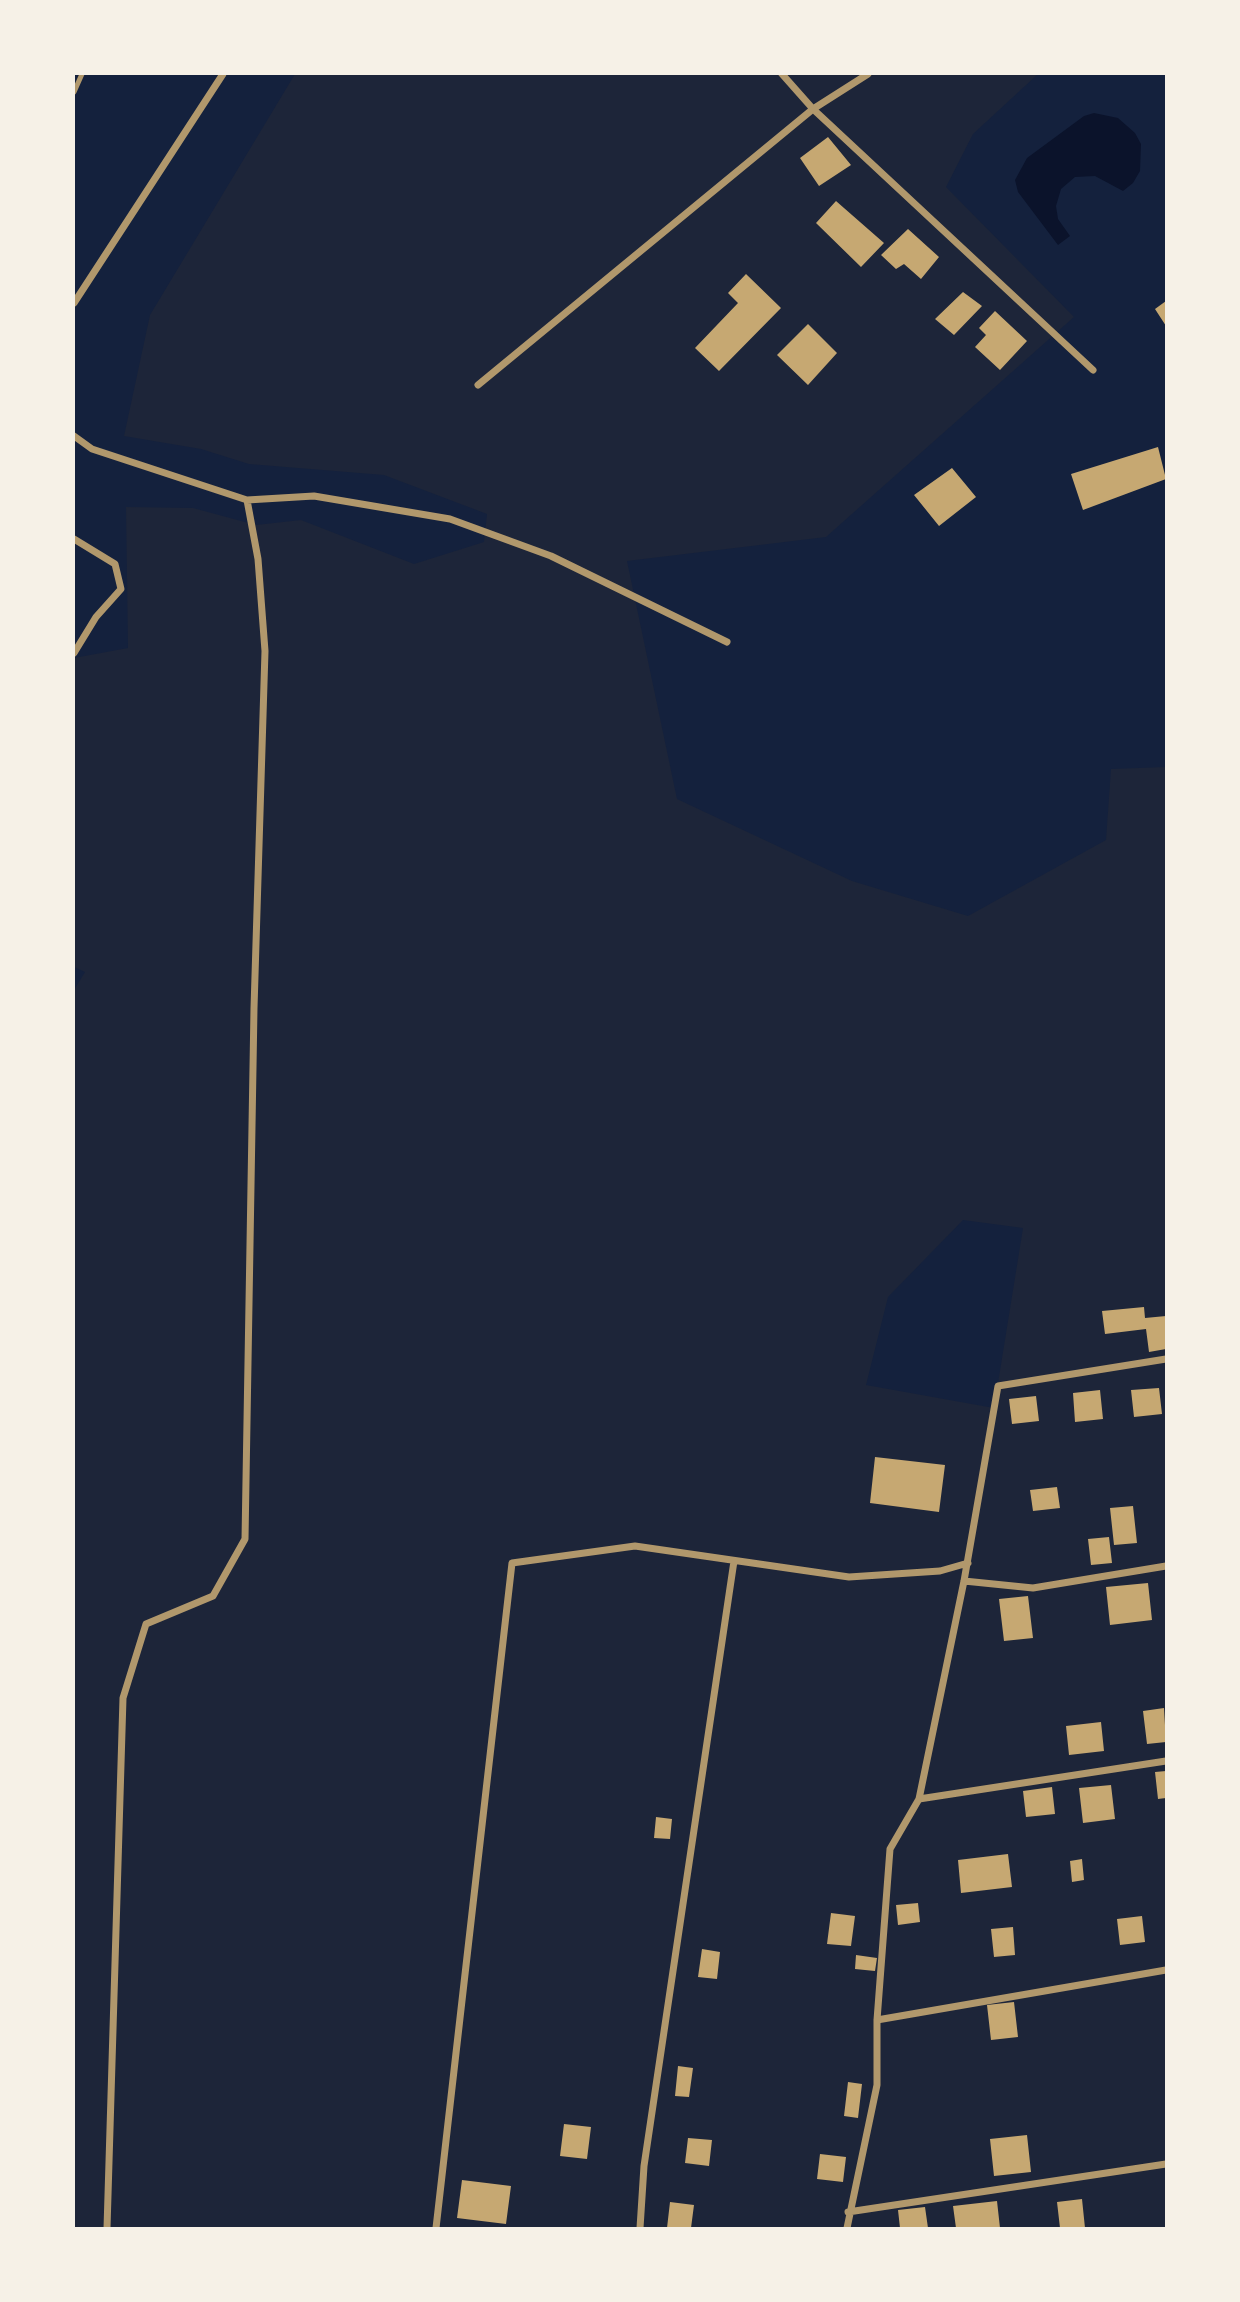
<!DOCTYPE html>
<html>
<head>
<meta charset="utf-8">
<style>
  body { margin:0 }
  #map { position:relative; width:1240px; height:2302px; overflow:hidden; background:#14213d; font-family:"DM Sans",sans-serif }
  canvas { display:block }
  .frame { position:absolute; inset:0; border:75px solid #f6f1e7; pointer-events:none }
</style>
</head>
<body>
<div id="map">
<canvas width="1240" height="2302"></canvas>
<div class="frame"></div>
</div>
<script>
const context = document.querySelector('canvas').getContext('2d');
context.lineJoin = 'round';
function fill(path, color) {
  context.fillStyle = color;
  context.fill(path, 'evenodd');
}
function poly(rows) {
  const path = new Path2D();
  for (const r of rows) {
    path.moveTo(r[0], r[1]);
    for (let i = 2; i < r.length; i += 2) path.lineTo(r[i], r[i + 1]);
  }
  return path;
}
function stroke(path, color, width, dash) {
  context.strokeStyle = color;
  context.lineWidth = width;
  context.lineCap = dash ? 'butt' : 'round';
  context.setLineDash(dash || []);
  context.stroke(path);
}
fill(poly([
  [295,74,1038,74,973,134,946,187,1074,317,826,537,627,561,677,799,852,881,968,916,1106,840,1111,769,1166,767,1166,2228,74,2228,74,990,85,972,74,967,74,658,128,648,126,507,193,508,256,525,301,520,414,564,484,542,487,514,384,475,249,464,201,449,124,436,150,315],
  [963,1220,1023,1228,994,1408,866,1385,888,1297]
]), '#1d2539');
fill(poly([
  [1094,113,1118,118,1135,133,1141,144,1140,171,1133,183,1123,191,1095,176,1075,177,1061,189,1056,206,1058,219,1070,236,1058,245,1018,192,1015,180,1027,158,1084,116]
]), '#0b132b');
fill(poly([
  [828,137,851,165,819,186,800,158],
  [836,201,884,243,861,267,816,223],
  [908,229,939,257,921,279,904,264,896,269,881,255],
  [746,274,781,308,719,371,695,348,738,303,728,293],
  [963,292,982,306,954,335,935,319],
  [1166,301,1166,326,1155,309],
  [995,311,1027,341,1000,370,975,347,986,335,979,328],
  [808,324,837,353,808,385,777,355],
  [1158,447,1166,479,1083,510,1071,474],
  [952,468,976,497,939,526,914,495],
  [1144,1307,1145,1318,1166,1316,1166,1349,1149,1352,1146,1329,1105,1334,1102,1311],
  [1159,1388,1162,1414,1134,1417,1131,1390],
  [1100,1390,1103,1419,1075,1422,1073,1393],
  [1036,1396,1039,1421,1012,1424,1009,1399],
  [875,1457,945,1465,939,1512,870,1503],
  [1057,1487,1060,1508,1033,1511,1030,1490],
  [1133,1506,1137,1543,1114,1545,1110,1508],
  [1109,1537,1112,1563,1091,1565,1088,1539],
  [1148,1583,1152,1620,1110,1625,1106,1587],
  [1028,1596,1033,1638,1004,1641,999,1599],
  [1164,1708,1166,1742,1147,1744,1143,1711],
  [1101,1722,1104,1751,1069,1755,1066,1726],
  [1166,1771,1166,1798,1158,1799,1155,1772],
  [1111,1785,1115,1819,1083,1823,1079,1788],
  [1052,1787,1055,1814,1026,1817,1023,1791],
  [656,1817,672,1819,670,1839,654,1838],
  [1008,1854,1012,1887,961,1893,958,1860],
  [1082,1859,1084,1880,1072,1882,1070,1861],
  [918,1903,920,1922,898,1925,896,1905],
  [831,1913,855,1916,851,1946,827,1944],
  [1142,1916,1145,1942,1120,1945,1117,1919],
  [1013,1927,1015,1955,994,1957,991,1929],
  [702,1949,720,1952,717,1979,698,1977],
  [856,1955,877,1958,875,1971,855,1969],
  [1014,2002,1018,2037,991,2040,987,2005],
  [678,2066,693,2068,689,2097,675,2096],
  [848,2082,862,2084,858,2118,844,2116],
  [564,2124,591,2127,587,2159,560,2156],
  [1027,2135,1031,2172,994,2176,990,2139],
  [688,2138,712,2140,709,2166,685,2163],
  [820,2154,846,2157,843,2182,817,2179],
  [462,2180,511,2186,506,2224,457,2218],
  [1082,2199,1085,2228,1060,2228,1057,2202],
  [997,2201,1000,2228,956,2228,953,2206],
  [670,2202,694,2205,691,2228,667,2228],
  [925,2207,928,2228,900,2228,898,2210]
]), '#c6a872');
stroke(poly([
  [74,92,82,74]
]), '#b1986c', 5);
stroke(poly([
  [868,74,813,109,1093,370],
  [74,303,223,74],
  [478,385,813,109,782,74],
  [74,436,92,449,247,500,258,559,265,651,254,1008,245,1539,213,1596,146,1624,123,1698,107,2228],
  [247,500,314,496,450,519,551,556,727,642],
  [74,539,115,564,121,589,96,617,74,653],
  [964,1581,1033,1588,1166,1566],
  [919,1799,1166,1761],
  [877,2020,1166,1970],
  [848,2212,1166,2164],
  [436,2228,512,1563,635,1546,849,1577,940,1571,968,1563],
  [640,2228,644,2166,734,1561],
  [847,2228,877,2085,877,2020,890,1849,919,1799,964,1581,998,1386,1166,1359]
]), '#b1986c', 7);
</script>
</body>
</html>
